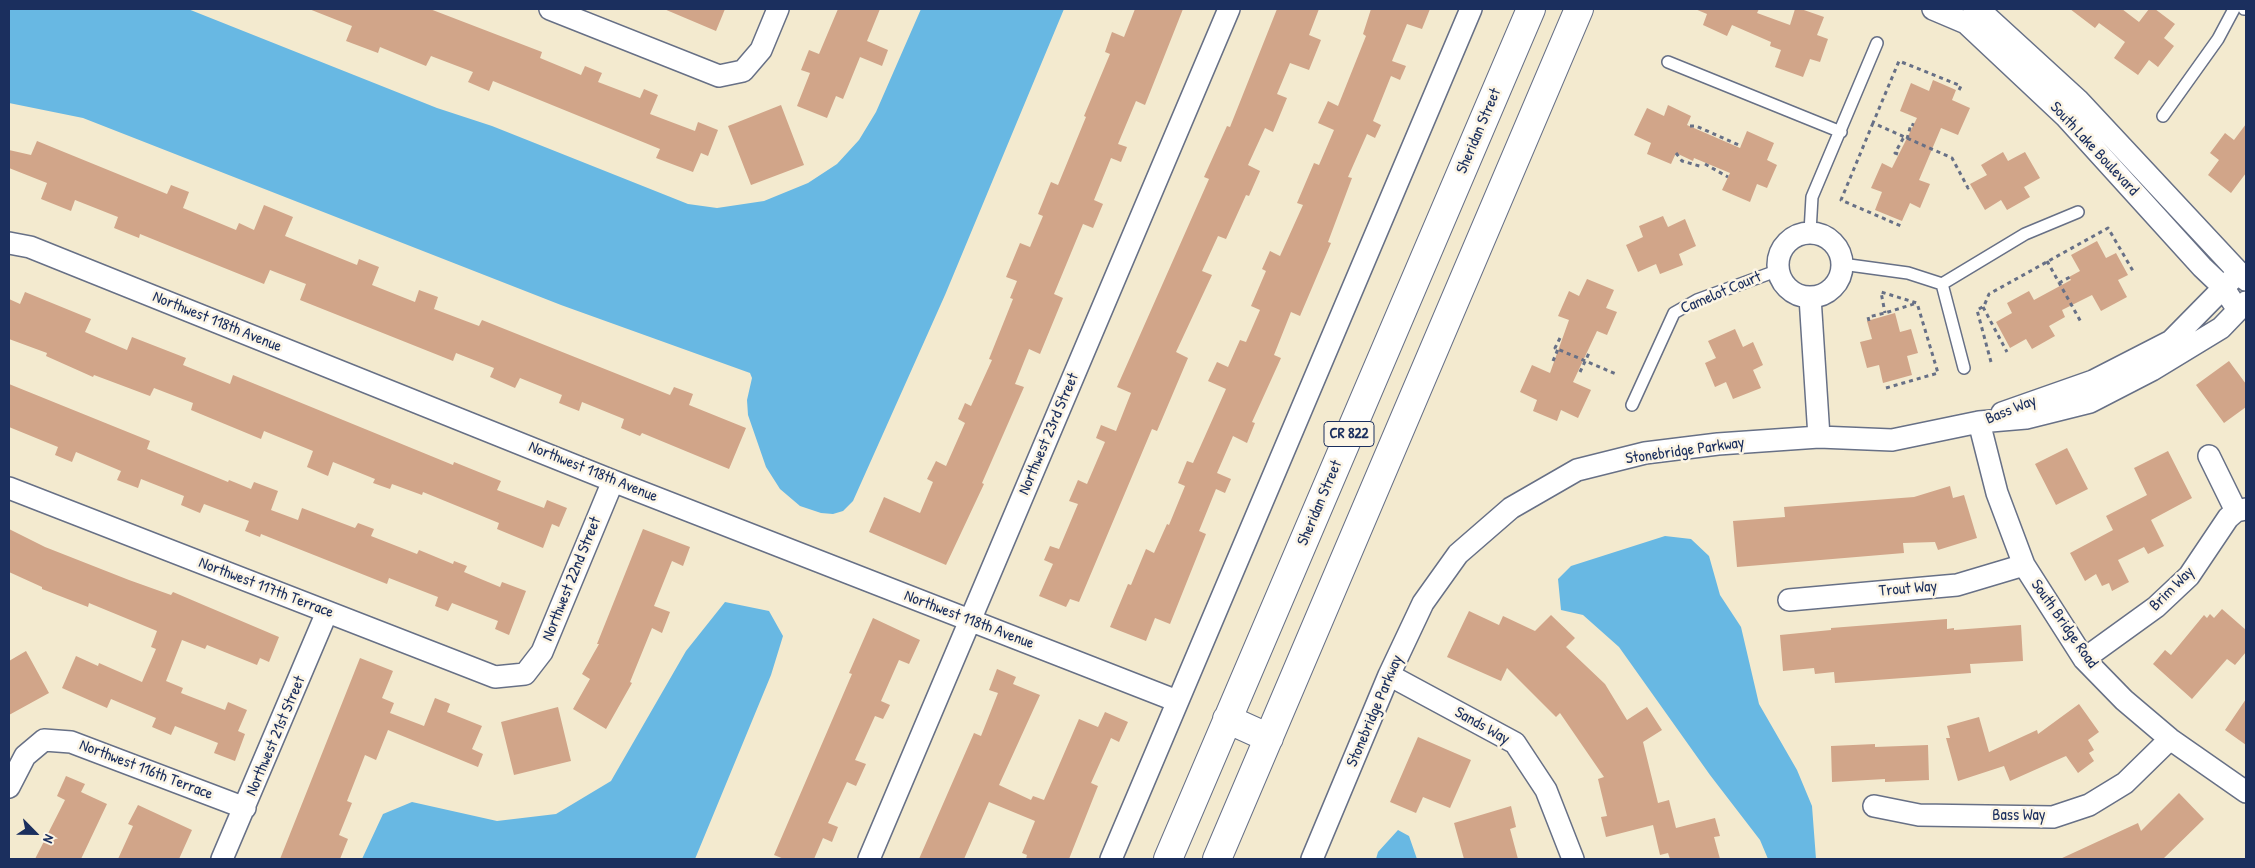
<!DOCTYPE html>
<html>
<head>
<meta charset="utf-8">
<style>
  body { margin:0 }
  #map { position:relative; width:2255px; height:868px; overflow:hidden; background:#f3eacf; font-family:"Patrick Hand",sans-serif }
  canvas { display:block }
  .frame { position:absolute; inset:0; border:10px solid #1b2f5e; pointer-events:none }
  .north { position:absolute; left:10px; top:808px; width:50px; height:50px; -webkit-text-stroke:4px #fcf5e5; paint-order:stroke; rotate:113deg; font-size:14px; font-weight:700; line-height:20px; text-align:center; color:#1b2f5e }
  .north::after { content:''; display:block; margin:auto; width:18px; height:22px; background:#1b2f5e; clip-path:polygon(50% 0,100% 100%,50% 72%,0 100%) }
</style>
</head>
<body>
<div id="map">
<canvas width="2255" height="868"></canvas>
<div class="frame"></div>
<div class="north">N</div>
</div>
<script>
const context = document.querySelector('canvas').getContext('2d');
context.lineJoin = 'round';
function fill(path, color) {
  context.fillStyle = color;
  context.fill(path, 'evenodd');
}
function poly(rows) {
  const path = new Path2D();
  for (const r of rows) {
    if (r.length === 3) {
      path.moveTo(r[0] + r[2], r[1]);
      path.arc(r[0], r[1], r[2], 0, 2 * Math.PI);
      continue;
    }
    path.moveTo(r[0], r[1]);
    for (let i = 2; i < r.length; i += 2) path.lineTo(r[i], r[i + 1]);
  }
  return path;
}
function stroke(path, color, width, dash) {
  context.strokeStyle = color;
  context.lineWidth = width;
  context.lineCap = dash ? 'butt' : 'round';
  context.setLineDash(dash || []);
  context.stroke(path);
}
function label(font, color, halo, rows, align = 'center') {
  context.font = font + ' "Patrick Hand",sans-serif';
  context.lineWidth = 5;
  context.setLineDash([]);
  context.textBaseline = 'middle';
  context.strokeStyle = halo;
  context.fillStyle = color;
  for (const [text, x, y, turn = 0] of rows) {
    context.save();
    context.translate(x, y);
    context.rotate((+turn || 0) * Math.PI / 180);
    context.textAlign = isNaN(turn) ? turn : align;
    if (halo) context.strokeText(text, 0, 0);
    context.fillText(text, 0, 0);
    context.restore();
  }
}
fill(poly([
  [9,9,188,9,437,108,492,126,688,204,717,208,764,201,808,183,837,164,859,140,876,112,921,9,1064,9,945,295,853,501,843,511,833,514,821,513,800,506,780,489,766,467,748,415,747,400,752,378,750,373,561,305,83,118,9,103],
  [1665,536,1691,539,1709,556,1720,595,1741,627,1759,704,1797,770,1812,806,1816,859,1768,859,1760,840,1710,775,1619,647,1583,615,1561,610,1558,579,1571,566],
  [725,602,769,611,783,636,771,675,695,859,362,859,383,814,412,802,497,821,556,814,611,781,686,651],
  [1398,830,1409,836,1417,859,1376,859,1378,852]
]), '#68b8e3');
fill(poly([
  [309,9,430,9,542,52,540,58,581,75,585,66,602,73,598,82,640,98,644,89,658,95,650,114,695,131,698,122,718,130,708,156,701,153,693,172,656,158,660,149,493,81,489,91,468,82,473,72,431,56,426,66,380,47,378,53,346,41,352,26],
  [664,9,725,9,716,31],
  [838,9,880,9,867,41,888,50,882,66,860,57,843,99,836,96,827,118,797,106,810,73,801,70,809,50,819,54],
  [1135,9,1183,9,1145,105,1136,101,1118,144,1127,147,1121,162,1111,158,1094,200,1103,204,1093,228,1083,224,1054,294,1063,298,1040,354,1029,349,1015,384,1024,387,982,483,984,484,946,565,869,532,884,497,920,513,933,482,927,479,936,461,946,466,965,423,958,419,965,403,971,406,992,360,989,359,1013,299,1010,298,1017,281,1006,277,1020,243,1030,247,1043,216,1038,214,1051,182,1058,185,1086,117,1084,116,1110,54,1105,52,1112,32,1124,37],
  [1277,9,1319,9,1309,35,1321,40,1309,70,1290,63,1277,94,1287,98,1273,132,1265,128,1248,165,1260,171,1249,196,1246,195,1226,239,1218,236,1202,271,1212,275,1176,352,1188,358,1157,431,1152,429,1079,602,1070,599,1066,607,1039,596,1053,564,1044,560,1050,546,1059,549,1078,504,1069,501,1078,480,1087,484,1105,442,1096,438,1101,425,1116,431,1131,393,1117,387,1209,179,1204,177,1227,126,1230,127],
  [1371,9,1430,9,1422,29,1407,24,1392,61,1406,66,1400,80,1391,76,1373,121,1381,125,1375,138,1367,134,1348,177,1352,178,1328,242,1331,243,1300,316,1291,312,1274,355,1281,358,1252,422,1255,423,1247,443,1233,436,1217,473,1231,479,1225,493,1216,489,1199,531,1206,534,1170,624,1155,618,1146,641,1110,627,1128,584,1131,585,1146,549,1154,553,1167,524,1169,525,1185,486,1178,483,1187,461,1193,463,1226,389,1208,381,1217,362,1228,367,1240,340,1246,342,1260,310,1251,306,1266,271,1262,269,1270,251,1280,256,1303,205,1297,203,1314,163,1319,165,1334,130,1318,123,1328,101,1338,106,1366,36,1363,34],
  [1695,9,1759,9,1757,13,1790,25,1795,9,1801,9,1824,17,1817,35,1828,39,1820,62,1810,59,1803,77,1775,67,1781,50,1770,46,1771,42,1732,25,1727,36,1703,25,1707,14],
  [2070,9,2122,9,2139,22,2149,9,2155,9,2175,24,2164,38,2174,46,2158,67,2149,60,2138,75,2114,58,2125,42,2099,23,2095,28],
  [1933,80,1956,90,1952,100,1970,108,1958,135,1941,128,1919,180,1930,184,1920,208,1910,203,1902,221,1875,210,1882,192,1871,188,1882,163,1892,168,1917,118,1900,111,1911,83,1929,91],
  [781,105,804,165,751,185,728,126],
  [1668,105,1691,116,1687,125,1740,148,1747,131,1774,143,1767,160,1777,165,1767,188,1757,184,1750,202,1722,190,1730,173,1694,158,1693,161,1676,153,1671,164,1647,154,1651,143,1634,135,1647,108,1664,116],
  [2246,124,2246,173,2231,193,2208,175,2219,160,2210,153,2225,133,2234,140],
  [37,141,167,194,171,185,189,192,183,208,236,230,239,223,254,230,264,205,293,217,285,236,357,265,359,259,379,267,372,285,415,302,419,290,438,297,434,309,479,326,482,320,670,395,674,387,693,394,689,405,746,428,729,469,642,433,640,436,621,428,624,419,582,402,579,411,559,403,562,395,520,378,515,388,490,377,494,368,456,353,453,361,300,300,306,284,270,270,264,284,140,234,139,238,114,228,118,217,75,200,71,211,41,199,47,183,9,168,9,150,31,155],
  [2003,152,2008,161,2025,152,2040,178,2024,187,2030,197,2007,210,2001,200,1985,210,1970,184,1987,175,1981,165],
  [1663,216,1668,227,1685,219,1696,246,1679,254,1683,265,1660,274,1656,264,1638,272,1626,245,1643,237,1639,226],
  [2097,241,2106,258,2116,253,2128,275,2118,280,2127,297,2101,311,2092,295,2062,310,2065,317,2049,326,2055,336,2032,349,2026,339,2010,348,1996,322,2012,313,2007,303,2029,291,2034,300,2071,280,2069,277,2080,271,2071,255],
  [1587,279,1614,290,1606,308,1617,312,1607,335,1597,331,1573,382,1591,390,1578,418,1561,410,1557,421,1533,411,1537,400,1520,392,1532,365,1550,373,1569,320,1558,316,1569,291,1579,296],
  [25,292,91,319,85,332,127,350,132,337,186,358,183,365,230,384,233,375,453,465,454,462,501,481,497,490,544,508,547,500,567,508,559,527,552,524,543,548,497,529,499,523,423,492,422,495,392,484,390,489,373,483,375,479,333,462,328,476,307,467,313,451,264,431,261,439,191,410,193,403,154,388,150,396,94,375,93,377,46,356,47,353,9,339,9,299,20,304],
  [1895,313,1900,332,1911,329,1918,353,1907,356,1912,375,1883,383,1879,365,1867,368,1860,342,1872,339,1867,321],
  [1735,329,1743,347,1753,342,1763,365,1753,370,1761,388,1733,399,1726,382,1715,387,1705,363,1716,358,1708,341],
  [2229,361,2246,384,2246,407,2224,423,2196,385],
  [9,384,150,441,147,449,228,482,229,480,251,489,254,482,278,491,271,510,298,520,302,508,355,528,358,523,374,529,371,536,417,554,419,550,453,564,454,561,467,566,464,572,500,587,502,582,526,591,509,635,495,629,498,621,452,603,448,611,435,606,438,597,389,578,387,584,261,534,260,537,245,531,249,521,204,504,200,513,181,505,184,496,141,479,138,488,117,480,121,471,76,452,72,462,55,455,58,447,9,427],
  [2067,448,2088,489,2056,505,2035,464],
  [2168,451,2192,498,2151,520,2164,546,2148,554,2144,547,2118,560,2129,582,2112,591,2109,583,2102,586,2096,574,2085,581,2070,553,2113,530,2106,516,2147,495,2134,468],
  [1950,486,1953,498,1964,495,1977,538,1938,550,1935,542,1903,543,1904,553,1737,567,1733,521,1785,517,1784,507,1914,497],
  [9,529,45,547,129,580,171,595,173,592,279,637,269,662,260,658,257,665,207,645,205,649,182,640,166,681,183,688,181,693,225,710,228,702,247,710,238,731,245,734,235,761,214,753,218,743,175,726,171,735,152,727,156,718,111,699,107,708,62,688,76,656,98,666,99,663,142,682,156,649,151,647,157,631,89,603,88,607,42,589,42,587,9,572],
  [643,529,690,547,683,566,672,561,654,606,670,612,662,633,652,628,630,682,632,683,606,729,573,709,590,679,582,674,599,644,597,644],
  [2222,609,2246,630,2246,652,2235,665,2227,659,2192,699,2153,664,2165,650,2171,655,2204,615,2207,618,2210,614,2214,618],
  [1469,611,1499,625,1503,616,1535,631,1551,615,1575,638,1566,647,1605,684,1627,720,1647,707,1662,730,1643,742,1658,803,1669,800,1676,828,1715,818,1720,836,1714,837,1720,859,1670,859,1668,853,1660,855,1653,825,1606,837,1601,817,1607,816,1598,779,1604,777,1560,713,1556,717,1507,668,1501,681,1447,657],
  [873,618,920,640,909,664,899,660,881,701,890,705,883,719,875,716,855,760,866,764,856,786,847,782,828,823,838,827,832,842,823,838,814,859,784,859,774,855,852,674,849,673],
  [1947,619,1947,629,1954,628,1954,630,2021,625,2023,661,1970,664,1971,673,1835,683,1834,672,1815,674,1814,668,1783,671,1780,635,1831,630,1831,628],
  [26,651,49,693,9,715,9,661],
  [360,658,393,671,382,698,394,703,390,713,424,726,435,698,450,704,447,712,482,726,472,749,483,754,478,767,388,730,376,760,365,755,347,801,352,803,339,835,348,839,340,859,280,859],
  [997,669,1016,677,1013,684,1040,695,999,785,1031,800,1033,796,1044,800,1079,719,1098,727,1105,712,1128,722,1119,742,1111,738,1091,783,1098,786,1069,859,1026,859,1027,855,1022,853,1035,821,989,802,964,859,919,859,974,733,981,736,998,693,989,690],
  [2246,699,2246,745,2225,730],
  [2079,704,2099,732,2088,740,2094,750,2089,753,2094,761,2078,773,2066,756,2010,781,2004,766,1958,781,1946,738,1950,738,1947,726,1979,717,1989,752,2037,730,2038,734],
  [558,707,571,761,514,775,501,722],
  [1418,737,1471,760,1450,808,1423,797,1416,813,1390,802],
  [1875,744,1875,747,1928,745,1929,780,1885,782,1885,779,1832,782,1831,746],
  [66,776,85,784,81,792,107,804,81,859,35,859,65,800,57,796],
  [2179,793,2204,819,2163,859,2060,859,2138,823,2141,831],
  [138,805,192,830,179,859,118,859,133,826,128,824],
  [1511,806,1516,827,1510,829,1518,859,1464,859,1454,823]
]), '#d1a589');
const service = poly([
  [2244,9,2246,9],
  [1668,62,1841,132],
  [2163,116,2218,39,2234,9],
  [1810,232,1812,197,1877,43],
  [1842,264,1908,273,1942,284,2025,234,2078,212],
  [1942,284,1964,368],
  [1632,405,1674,313,1697,300,1779,270]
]);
const minor = poly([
  [550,9,719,76,743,71,761,50,778,9],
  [1933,9,1966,23,2065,116,2202,267,2223,287,2238,310],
  [1974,9,1984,14,2078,100,2246,280],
  [1810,265,32],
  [9,243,30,247,613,481,1177,701],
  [1810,297,1819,437],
  [2002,413,2093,381,2171,341,2233,278],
  [1979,422,1997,493,2024,565,2084,659,2124,700,2170,739,2246,792],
  [2209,456,2236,511],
  [9,488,495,677,525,674,542,652,613,481],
  [1789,600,1957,585,2024,565],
  [2084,659,2156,607,2189,576,2228,518,2236,511,2246,509],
  [1389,675,1515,743,1546,790,1573,859],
  [9,787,25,756,44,740,71,742,245,808],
  [1874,806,1919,815,2053,817,2089,805,2125,783,2170,739],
  [222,859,327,612],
  [869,859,1229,9],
  [1111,859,1471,9],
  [1312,859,1389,675,1423,603,1458,554,1511,508,1577,470,1645,453,1718,444,1819,437,1892,440,1979,422,2026,418,2090,402,2152,370,2221,328,2246,302]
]);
const primary = poly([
  [1227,719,1269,738],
  [1168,859,1531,9],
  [1217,859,1579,9]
]);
stroke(service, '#677086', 14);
stroke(minor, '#677086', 24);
stroke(primary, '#677086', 30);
stroke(poly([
  [1959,90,1961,86,1899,61,1873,123,1952,158,1968,188,1971,186],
  [1873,123,1841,200,1901,226],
  [1690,126,1696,126,1741,146],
  [1907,139,1911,124,1914,125],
  [1676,153,1682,161,1703,167],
  [1898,154,1895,153,1904,137],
  [1705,164,1728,177],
  [2047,261,2081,322],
  [2059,283,2070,277],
  [1983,307,2007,352],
  [1869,321,1868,317,1885,313,1917,303,1881,292,1885,313],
  [1560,338,1555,348,1616,374],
  [1553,361,1558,349],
  [1991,362,1977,310,1984,306,1989,294,2108,228,2133,271],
  [1580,372,1590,351],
  [1886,388,1938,373,1917,303]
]), '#677086', 3, [4, 4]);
stroke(service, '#fff', 11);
stroke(minor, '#fff', 21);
stroke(primary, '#fff', 28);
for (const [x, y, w] of [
  [1349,434,50]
]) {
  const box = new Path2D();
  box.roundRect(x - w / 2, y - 12.5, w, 25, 4);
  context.fillStyle = '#fcf5e5';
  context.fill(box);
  stroke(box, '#1b2f5e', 1);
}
label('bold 15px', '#1b2f5e', null, [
  ["CR 822",1349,434]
]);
label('16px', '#1b2f5e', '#fcf5e5', [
  ["Sheridan Street",1479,131,-67],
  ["South Lake Boulevard",2094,149,47],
  ["Camelot Court",1721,293,-23],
  ["Northwest 118th Avenue",217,322,22],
  ["Bass Way",2011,410,-22],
  ["Northwest 23rd Street",1049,434,-67],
  ["Stonebridge Parkway",1685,451,-8],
  ["Northwest 118th Avenue",593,472,22],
  ["Sheridan Street",1320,503,-67],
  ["Northwest 22nd Street",572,579,-68],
  ["Northwest 117th Terrace",266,588,21],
  ["Trout Way",1908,589,-5],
  ["Brim Way",2172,589,-45],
  ["Northwest 118th Avenue",969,620,21],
  ["South Bridge Road",2064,624,55],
  ["Stonebridge Parkway",1375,711,-67],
  ["Sands Way",1482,726,29],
  ["Northwest 21st Street",276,736,-67],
  ["Northwest 116th Terrace",146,770,21],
  ["Bass Way",2019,816]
]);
</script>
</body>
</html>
